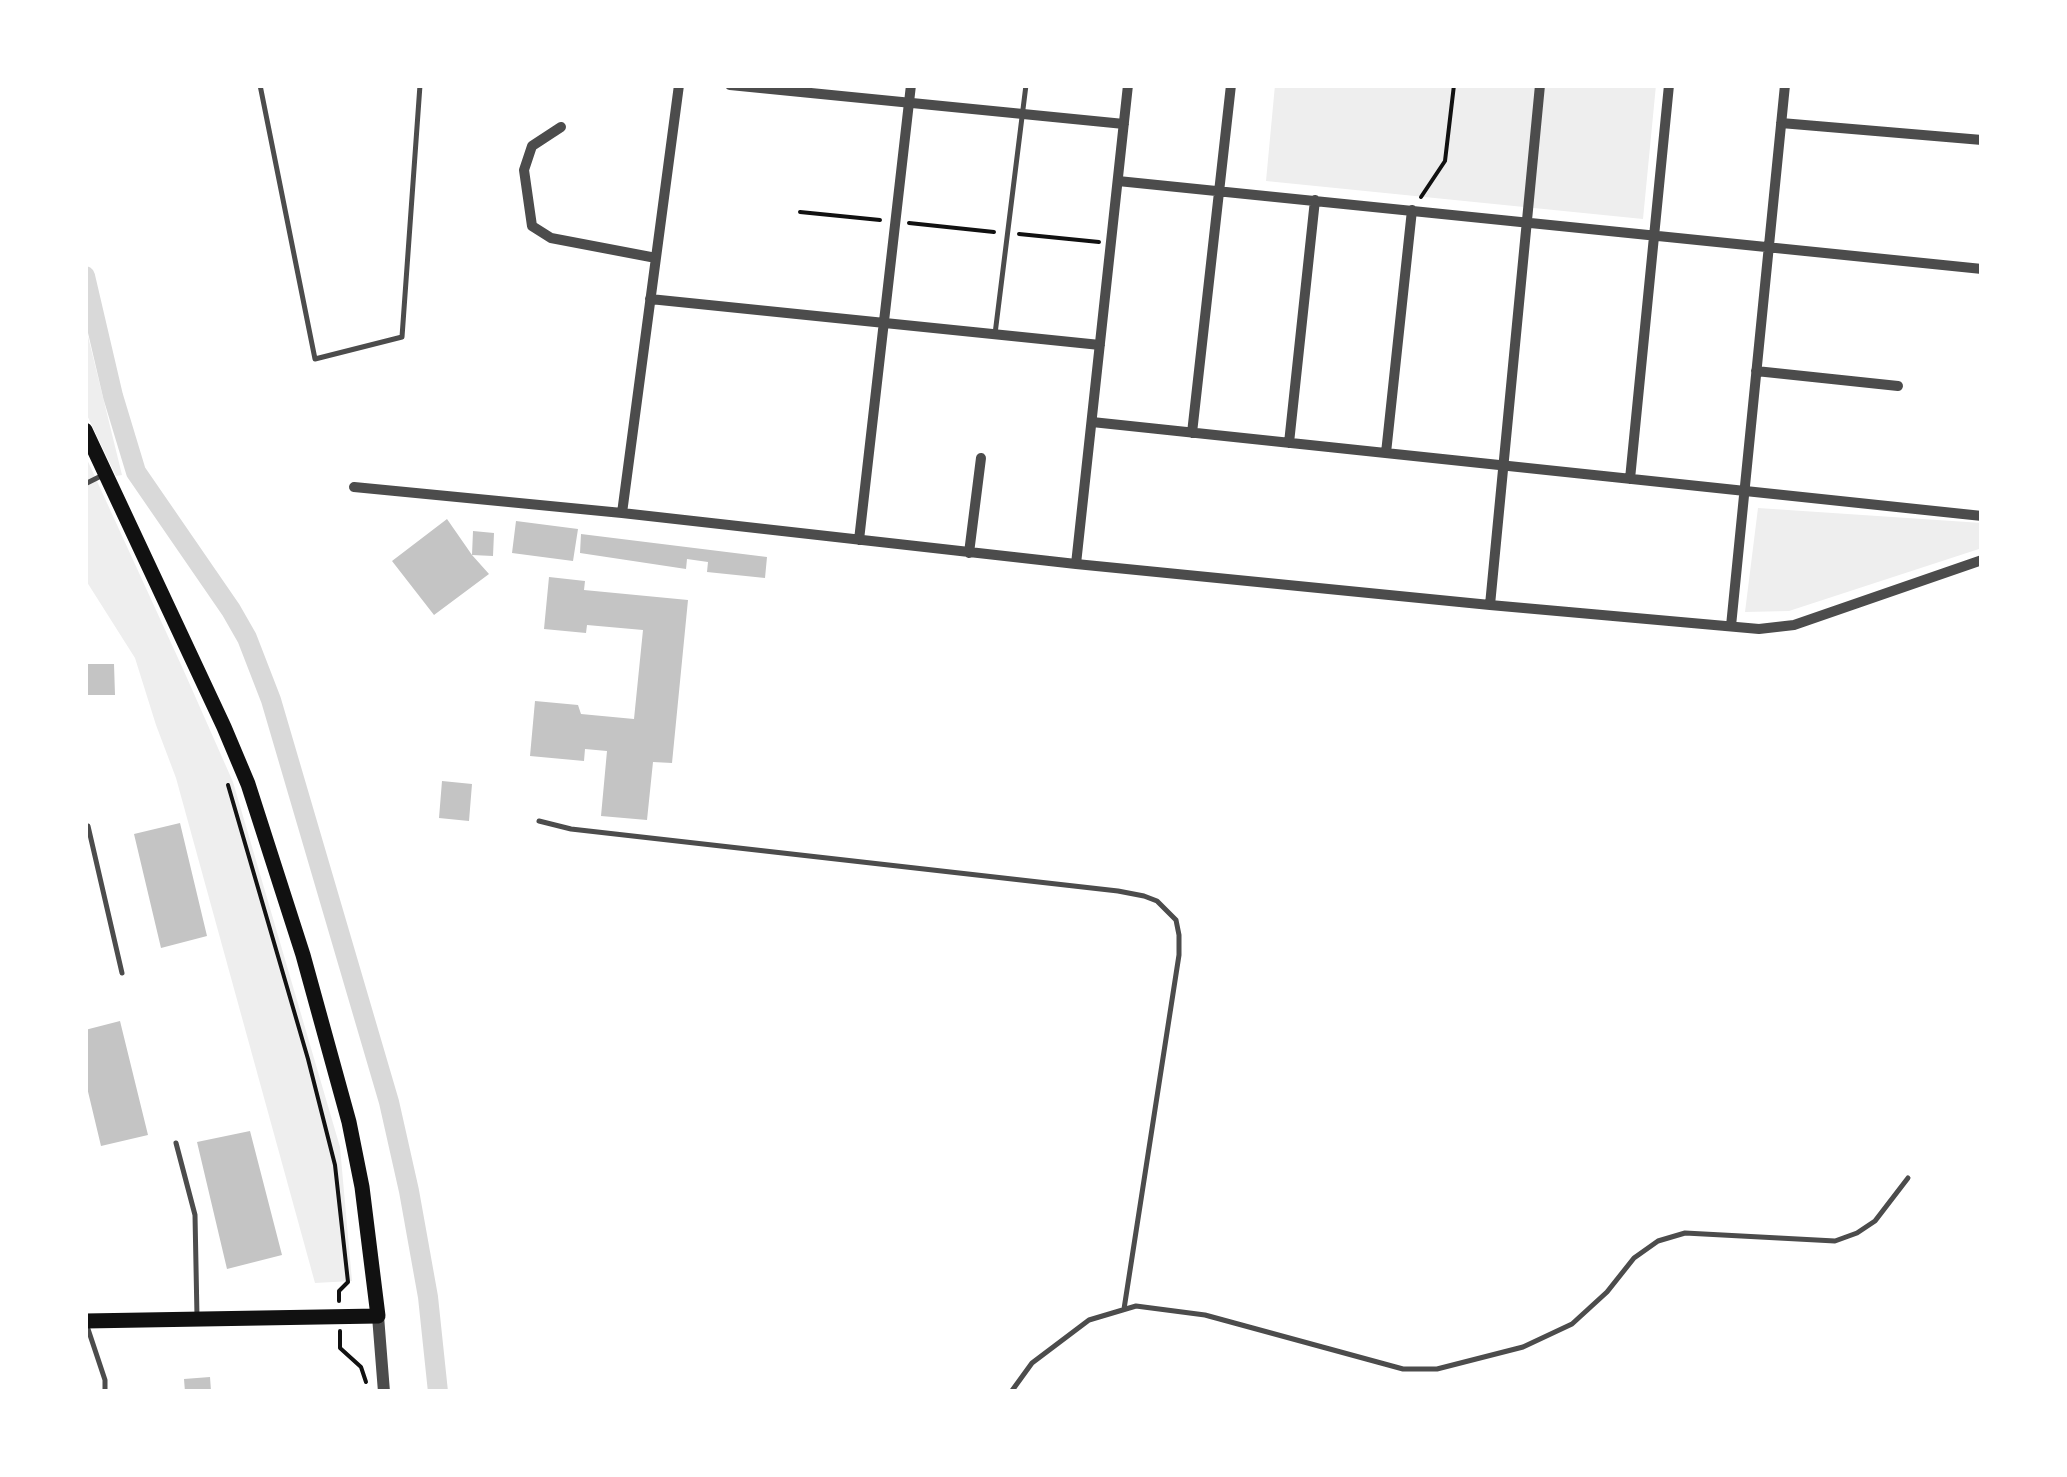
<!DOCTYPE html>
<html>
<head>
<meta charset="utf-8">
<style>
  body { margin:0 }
  #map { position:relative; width:2067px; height:1477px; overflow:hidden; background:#fff; font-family:"Titillium Web",sans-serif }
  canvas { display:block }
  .frame { position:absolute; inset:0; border:88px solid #fff; pointer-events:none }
</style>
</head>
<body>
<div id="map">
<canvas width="2067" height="1477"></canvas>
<div class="frame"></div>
</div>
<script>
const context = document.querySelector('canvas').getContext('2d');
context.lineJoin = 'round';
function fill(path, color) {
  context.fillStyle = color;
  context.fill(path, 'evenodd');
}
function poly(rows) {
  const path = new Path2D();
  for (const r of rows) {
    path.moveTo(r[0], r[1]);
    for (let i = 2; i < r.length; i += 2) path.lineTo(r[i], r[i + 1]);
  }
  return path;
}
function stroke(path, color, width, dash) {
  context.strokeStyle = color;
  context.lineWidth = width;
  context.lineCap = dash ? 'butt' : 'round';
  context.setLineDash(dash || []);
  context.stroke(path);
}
fill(poly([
  [1275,85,1656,85,1643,219,1266,181],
  [85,324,122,475,116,476,85,411],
  [85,455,183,669,233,782,340,1147,352,1281,315,1283,176,778,156,725,135,658,85,579],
  [1758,508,1982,523,1982,548,1789,611,1745,612]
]), '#eee');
stroke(poly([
  [85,276,113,396,136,472,231,610,247,638,271,700,389,1102,409,1191,428,1297,438,1392]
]), '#d9d9d9', 20);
fill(poly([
  [447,519,472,555,489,574,434,615,392,561],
  [516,521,578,529,573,561,512,553],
  [473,531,494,533,493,556,472,555],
  [581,534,767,557,765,578,707,572,708,562,687,559,686,569,580,553],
  [549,577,585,581,584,590,688,600,672,763,653,762,647,820,601,816,607,751,585,749,584,761,530,756,535,701,578,705,581,714,634,719,643,630,587,625,586,633,544,629],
  [85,664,114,664,115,695,85,695],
  [442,781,472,784,469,821,439,818],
  [180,823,207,936,161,948,134,834],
  [120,1021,148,1135,101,1146,85,1079,85,1030],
  [250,1131,282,1255,227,1269,197,1142],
  [210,1377,211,1391,185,1392,184,1379]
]), '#c4c4c4');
stroke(poly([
  [1421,197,1445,161,1454,85],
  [800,212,880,220],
  [909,223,994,232],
  [1019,234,1099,242],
  [228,785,308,1059,335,1165,348,1282,339,1291,339,1301],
  [340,1331,340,1348,361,1367,366,1382]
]), '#111', 4);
stroke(poly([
  [260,85,315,359,402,337,420,85],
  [995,334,1026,85],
  [85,484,105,474],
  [539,821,571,829,1118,891,1144,896,1157,901,1176,920,1179,935,1179,955,1124,1309],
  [88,826,122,973],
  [176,1143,195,1215,197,1317],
  [86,1323,105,1380,105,1392],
  [1011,1392,1032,1363,1089,1320,1136,1306,1205,1315,1403,1369,1437,1369,1523,1347,1572,1324,1607,1292,1634,1258,1658,1241,1685,1233,1835,1241,1857,1233,1875,1221,1908,1178]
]), '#4c4c4c', 5);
stroke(poly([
  [730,85,1124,124],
  [1781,123,1982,140],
  [561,127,532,146,524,170,532,226,551,238,656,258],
  [1118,181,1982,269],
  [650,299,1100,345],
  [1756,371,1898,386],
  [1092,422,1982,516],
  [1192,433,1231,85],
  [1289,443,1315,200],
  [1386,453,1412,210],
  [1630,479,1669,85],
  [354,487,622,513,1076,564,1490,605,1759,629,1794,625,1982,560],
  [622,513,679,85],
  [859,540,911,85],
  [969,553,981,458],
  [1076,564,1128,85],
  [1490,605,1540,85],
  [1731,626,1785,85]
]), '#4c4c4c', 10);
stroke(poly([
  [378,1316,384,1392]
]), '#4c4c4c', 12);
stroke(poly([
  [85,430,224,727,248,784,303,955,349,1122,362,1187,378,1316,85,1321]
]), '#111', 15);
</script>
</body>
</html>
